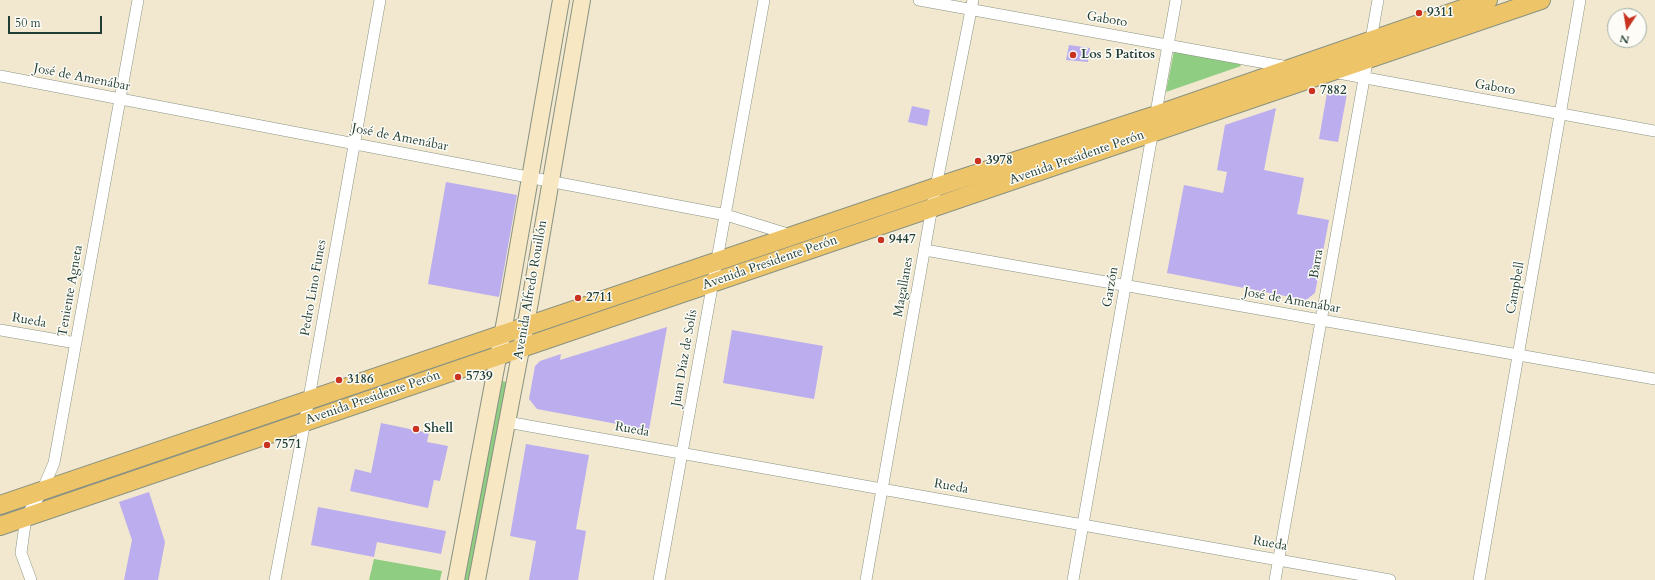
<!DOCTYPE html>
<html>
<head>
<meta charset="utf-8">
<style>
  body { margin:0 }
  #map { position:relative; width:1655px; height:580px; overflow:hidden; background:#f1e8cf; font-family:Cardo,serif }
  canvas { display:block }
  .north { position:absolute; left:1607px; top:8px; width:40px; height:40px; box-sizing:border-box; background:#fdfcf7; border:1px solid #a4b0a9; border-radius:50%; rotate:192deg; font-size:11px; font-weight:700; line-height:16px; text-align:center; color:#1f3d34 }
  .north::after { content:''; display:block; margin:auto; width:14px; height:18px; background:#c8321e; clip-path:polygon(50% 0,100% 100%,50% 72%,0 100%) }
  .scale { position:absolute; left:8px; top:16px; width:94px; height:18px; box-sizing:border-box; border:2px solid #1f3d34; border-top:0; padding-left:5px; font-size:12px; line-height:14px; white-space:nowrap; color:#1f3d34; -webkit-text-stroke:3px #fdfcf7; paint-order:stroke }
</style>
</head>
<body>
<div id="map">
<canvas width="1655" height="580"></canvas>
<div class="north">N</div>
<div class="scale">50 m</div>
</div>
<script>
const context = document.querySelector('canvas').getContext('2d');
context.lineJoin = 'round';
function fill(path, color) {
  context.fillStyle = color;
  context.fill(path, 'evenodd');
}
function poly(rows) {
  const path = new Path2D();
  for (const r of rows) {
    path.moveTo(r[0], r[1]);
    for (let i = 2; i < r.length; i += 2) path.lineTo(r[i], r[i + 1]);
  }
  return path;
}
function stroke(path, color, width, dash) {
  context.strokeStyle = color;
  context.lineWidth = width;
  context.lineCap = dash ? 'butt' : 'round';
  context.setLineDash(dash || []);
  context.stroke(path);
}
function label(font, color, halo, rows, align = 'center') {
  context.font = font + ' Cardo,serif';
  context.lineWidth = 3;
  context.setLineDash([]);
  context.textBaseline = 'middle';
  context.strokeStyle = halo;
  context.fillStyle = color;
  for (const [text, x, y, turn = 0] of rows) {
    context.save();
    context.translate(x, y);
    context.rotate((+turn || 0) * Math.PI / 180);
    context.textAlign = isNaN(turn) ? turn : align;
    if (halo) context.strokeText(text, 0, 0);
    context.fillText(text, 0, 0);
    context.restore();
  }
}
fill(poly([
  [1174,51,1239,63,1241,66,1166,92],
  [498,380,506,382,470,580,462,580],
  [374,559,442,571,440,580,369,580]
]), '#8fcd82');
fill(poly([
  [1069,45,1090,48,1088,62,1066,60],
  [1337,89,1347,94,1338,142,1319,139,1327,93],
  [912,106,930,110,927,126,908,122],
  [1276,108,1264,170,1304,178,1297,214,1329,220,1315,293,1306,300,1167,273,1184,185,1223,193,1227,172,1217,170,1225,125],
  [446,182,517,195,499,297,428,284],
  [667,327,649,430,537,409,529,399,535,366,540,361,561,354,560,360],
  [732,330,823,346,814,399,723,383],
  [381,423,429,433,427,442,448,446,440,481,434,480,428,508,350,491,355,469,371,473],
  [526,444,589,455,576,529,586,531,578,580,529,580,536,541,510,536],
  [149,492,165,542,158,580,124,580,132,540,119,502],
  [318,507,446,531,441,554,377,542,374,557,311,545]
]), '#bbadee');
const street = poly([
  [919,0,1288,67],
  [1333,72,1655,131],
  [0,76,726,215,791,235],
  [925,250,1655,379],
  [0,330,76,343],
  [507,422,1390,580],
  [31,580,21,553,26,517,42,491,54,463,138,0],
  [275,580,302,437,380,0],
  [659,580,764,0],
  [866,580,932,207,973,0],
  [1073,580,1176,0],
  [1275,580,1378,0],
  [1479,580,1580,0]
]);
const secondary = poly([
  [456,580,507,310,561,0],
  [477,580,530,302,582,0]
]);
const primary = poly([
  [0,505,936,187,1156,115,1488,0],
  [0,526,1541,0]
]);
stroke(street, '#889282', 12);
stroke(secondary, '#889282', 18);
stroke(primary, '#889282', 20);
stroke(street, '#fff', 11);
stroke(secondary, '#f8e7c3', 16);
stroke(primary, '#eec469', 18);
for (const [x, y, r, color] of [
  [1419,13,4,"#c8321e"],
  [1073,55,4,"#c8321e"],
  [1312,91,4,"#c8321e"],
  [978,161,4,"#c8321e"],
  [881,240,4,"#c8321e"],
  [578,298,4,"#c8321e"],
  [458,377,4,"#c8321e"],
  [339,380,4,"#c8321e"],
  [416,429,4,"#c8321e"],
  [267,445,4,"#c8321e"]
]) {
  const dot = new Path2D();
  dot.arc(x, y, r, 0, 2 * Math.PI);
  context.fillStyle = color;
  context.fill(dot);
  stroke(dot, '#fdfcf7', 1.5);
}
label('bold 13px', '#1f3d34', '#fdfcf7', [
  ["9311",1427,13],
  ["Los 5 Patitos",1081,55],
  ["7882",1320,91],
  ["3978",986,161],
  ["9447",889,240],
  ["2711",586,298],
  ["5739",466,377],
  ["3186",347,380],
  ["Shell",424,429],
  ["7571",275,445]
], 'left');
label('13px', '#1f3d34', '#fdfcf7', [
  ["Gaboto",1107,20,10],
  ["José de Amenábar",82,78,11],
  ["Gaboto",1495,88,10],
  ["José de Amenábar",400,138,11],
  ["Avenida Presidente Perón",1077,158,-19],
  ["Avenida Presidente Perón",770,263,-19],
  ["Barra",1317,264,-80],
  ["Magallanes",904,287,-80],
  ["Garzón",1111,287,-80],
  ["Pedro Lino Funes",314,288,-80],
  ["Campbell",1516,288,-80],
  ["Avenida Alfredo Rouillón",531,290,-80],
  ["Teniente Agneta",71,291,-80],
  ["José de Amenábar",1292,301,10],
  ["Rueda",29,321,10],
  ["Juan Díaz de Solís",685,358,-80],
  ["Avenida Presidente Perón",373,398,-19],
  ["Rueda",632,430,10],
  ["Rueda",951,487,10],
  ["Rueda",1270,544,10]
]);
</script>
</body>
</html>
